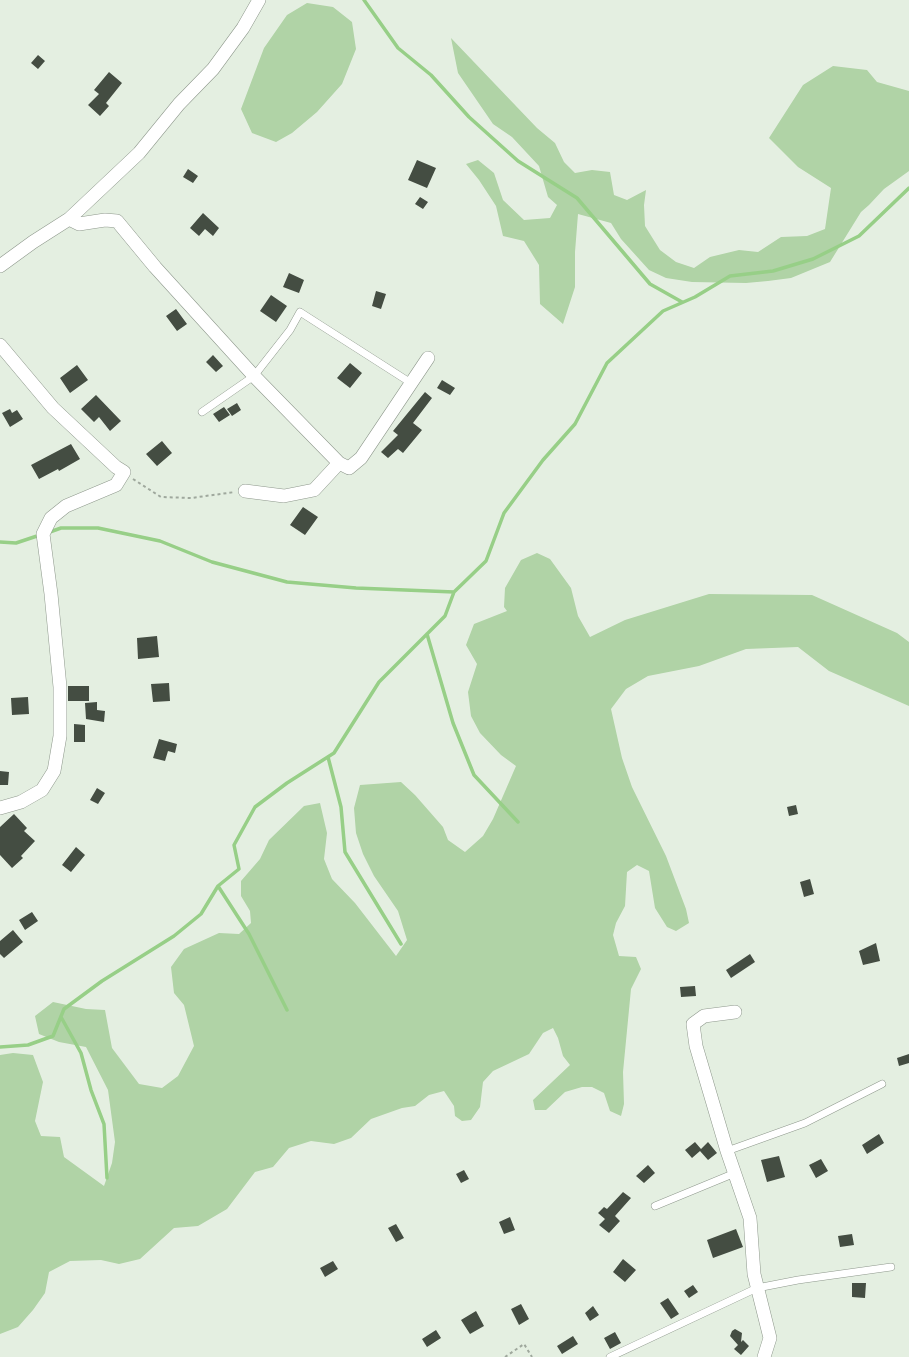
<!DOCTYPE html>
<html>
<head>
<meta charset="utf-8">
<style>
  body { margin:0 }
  canvas { display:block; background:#e4efe1 }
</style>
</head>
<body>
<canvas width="909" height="1357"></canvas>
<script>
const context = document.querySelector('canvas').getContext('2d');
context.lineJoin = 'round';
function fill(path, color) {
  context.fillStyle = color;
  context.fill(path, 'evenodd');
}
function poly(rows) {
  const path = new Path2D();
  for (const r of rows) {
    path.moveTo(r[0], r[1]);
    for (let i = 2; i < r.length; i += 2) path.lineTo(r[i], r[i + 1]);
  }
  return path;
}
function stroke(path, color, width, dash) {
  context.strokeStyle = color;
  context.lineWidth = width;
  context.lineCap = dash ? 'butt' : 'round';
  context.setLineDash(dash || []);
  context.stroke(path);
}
fill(poly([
  [307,3,333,7,352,22,356,49,342,84,317,112,292,133,276,142,252,133,241,109,264,48,287,15],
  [451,38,537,128,555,143,564,162,575,173,592,170,610,172,614,195,627,200,646,190,644,205,645,226,660,250,676,262,694,268,710,257,739,250,758,252,781,237,807,236,825,229,831,188,798,167,769,138,803,85,833,66,867,70,877,82,909,91,909,171,884,189,869,205,861,212,830,262,791,278,768,281,746,283,692,282,666,278,649,270,621,239,611,223,578,214,575,252,575,287,563,324,540,304,539,265,524,241,503,236,496,206,479,180,466,164,478,160,494,173,503,200,524,220,550,218,557,205,548,197,539,166,512,137,493,124,458,73],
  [537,553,550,559,571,588,578,616,590,637,625,620,709,594,812,595,897,633,909,642,909,706,829,671,798,647,746,649,699,666,648,676,626,689,611,709,622,758,632,787,666,856,686,909,689,923,676,931,667,927,655,908,649,871,637,865,627,872,625,906,616,923,613,935,619,956,636,957,641,969,631,989,623,1072,624,1104,621,1116,610,1111,604,1093,592,1087,582,1087,565,1092,546,1110,535,1110,533,1100,570,1065,563,1056,558,1038,553,1028,543,1033,529,1054,493,1071,483,1082,480,1107,471,1120,462,1121,455,1116,454,1106,444,1091,429,1095,415,1106,402,1108,371,1119,351,1138,334,1144,311,1141,289,1148,273,1167,255,1172,227,1209,198,1226,174,1228,140,1259,119,1264,101,1260,70,1261,49,1272,45,1293,33,1310,18,1327,0,1334,0,1055,13,1053,33,1055,43,1082,35,1121,41,1136,60,1137,64,1157,104,1186,112,1163,115,1142,108,1090,86,1047,59,1042,39,1034,35,1016,53,1002,86,1009,105,1010,112,1048,139,1084,162,1088,178,1076,194,1046,184,1005,174,993,171,967,184,949,219,933,239,934,251,923,250,911,241,896,241,881,260,859,269,840,304,806,320,803,327,833,324,859,332,879,355,903,396,956,407,940,398,911,374,876,363,854,356,833,354,808,360,785,401,782,415,795,443,827,448,840,465,852,483,836,493,819,516,766,501,755,480,733,471,716,468,692,477,664,466,645,474,624,507,611,504,607,505,588,521,560]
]), '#b0d3a6');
stroke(poly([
  [364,0,398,48,431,75,469,117,518,161,577,198,650,284,682,302],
  [47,533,61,528,98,528,160,541,212,562,287,582,356,588,454,592],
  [0,542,16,543,40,535],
  [427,634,453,723,474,775,518,822],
  [328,757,341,807,345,852,401,944],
  [218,886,249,934,287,1010],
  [61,1017,81,1053,91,1090,104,1124,107,1178],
  [0,1047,28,1045,53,1036,64,1009,102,981,174,936,201,914,218,886,239,869,234,845,255,807,287,783,334,753,379,682,445,616,454,592,486,561,504,513,543,460,575,424,607,363,663,311,695,297,730,276,773,271,813,259,859,236,909,188]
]), '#97cf87', 3.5);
fill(poly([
  [38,55,45,61,38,69,31,63],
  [109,72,122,83,106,103,109,106,100,116,88,105,99,94,94,90],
  [417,160,436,168,427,188,408,180],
  [188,169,198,176,193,183,183,177],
  [420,197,428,202,423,209,415,204],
  [203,213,219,228,213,236,205,229,199,236,190,228],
  [289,273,304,280,299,293,283,287],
  [376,291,386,294,381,309,372,306],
  [271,295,287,306,276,322,260,311],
  [176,309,187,324,177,331,166,316],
  [213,355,223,366,216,372,206,362],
  [350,363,362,373,350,388,337,378],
  [77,365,88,380,70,393,60,378],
  [442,380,455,388,450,395,437,388],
  [425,392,432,398,413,423,422,430,403,453,398,449,388,458,381,452,398,435,393,431],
  [96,395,121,421,110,431,99,417,94,422,81,409],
  [237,403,241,410,232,416,227,409],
  [224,407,230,415,219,422,213,414],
  [10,409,12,413,17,410,23,419,10,427,2,413],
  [162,441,172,453,157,466,146,454],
  [71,444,80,459,59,471,58,469,39,479,31,465],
  [303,507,318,517,305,535,290,525],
  [157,636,159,657,138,659,137,638],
  [169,683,170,701,153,702,151,684],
  [68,686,89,686,89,701,68,701],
  [28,697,29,714,12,715,11,698],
  [97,702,97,710,105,711,104,722,86,719,85,703],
  [74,724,85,725,85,742,74,742],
  [159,739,177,744,175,753,168,751,165,761,153,758],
  [0,771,9,772,8,785,0,785],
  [97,788,105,793,98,804,90,800],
  [796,805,798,814,789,816,787,807],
  [14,814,27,828,24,831,35,841,21,856,23,858,12,868,0,855,0,827],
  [76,847,85,855,71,872,62,865],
  [810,879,814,894,804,897,800,882],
  [32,912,38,921,25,930,19,920],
  [13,930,23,942,4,958,0,954,0,941],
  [876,943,880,961,863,965,859,951],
  [750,954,755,962,731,978,726,970],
  [695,986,696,996,681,997,680,987],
  [909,1054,909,1063,899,1066,897,1058],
  [879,1134,884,1143,867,1154,862,1145],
  [695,1142,701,1149,708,1142,717,1153,708,1160,700,1151,692,1158,685,1150],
  [779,1156,785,1177,767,1182,761,1160],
  [821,1159,828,1171,816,1178,809,1165],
  [648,1165,655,1173,644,1183,636,1176],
  [464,1170,469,1179,461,1183,456,1174],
  [623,1192,631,1198,615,1216,620,1221,609,1233,599,1225,605,1219,598,1213,604,1207,607,1209],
  [510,1217,515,1230,504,1234,499,1222],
  [396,1224,404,1238,396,1242,388,1228],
  [736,1229,743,1247,713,1258,707,1240],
  [852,1234,854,1245,840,1247,838,1236],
  [623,1259,636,1270,625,1282,613,1272],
  [333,1261,338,1269,325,1277,320,1268],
  [852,1283,866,1283,865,1298,852,1297],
  [693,1285,698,1292,689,1298,684,1291],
  [668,1298,679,1314,671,1319,660,1303],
  [521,1304,529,1319,519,1325,511,1309],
  [593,1306,599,1315,590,1321,585,1313],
  [476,1311,484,1326,470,1334,461,1320],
  [735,1329,742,1333,741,1342,743,1340,749,1346,741,1355,734,1349,738,1345,730,1336,732,1331],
  [436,1330,441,1338,427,1347,422,1339],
  [615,1332,621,1343,610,1349,604,1338],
  [573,1336,578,1344,562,1354,557,1346]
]), '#444d42');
const service = poly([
  [202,412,254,376,290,330,300,312,411,383],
  [727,1151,805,1123,882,1084],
  [655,1206,735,1173],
  [610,1357,757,1288,798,1280,891,1267]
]);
const minor = poly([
  [69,219,79,224,105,220,117,221,155,267,254,376,339,463,349,468,361,458,428,358],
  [0,266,33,242,69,219,139,153,179,104,213,69,243,28,259,0],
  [0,345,53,408,116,467,124,472,116,485,66,506,51,518,43,534,51,594,60,687,60,736,54,771,42,790,21,802,0,808],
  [245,491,284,496,314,490,339,463],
  [735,1012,704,1016,693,1024,696,1046,727,1151,750,1218,754,1274,770,1338,764,1357]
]);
stroke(service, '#8e988c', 8);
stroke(minor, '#8e988c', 14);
stroke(poly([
  [133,479,161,497,191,498,235,492],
  [505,1357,524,1344,532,1357]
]), '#9fa89d', 2, [3, 3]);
stroke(service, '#fff', 7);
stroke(minor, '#fff', 13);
</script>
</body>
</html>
